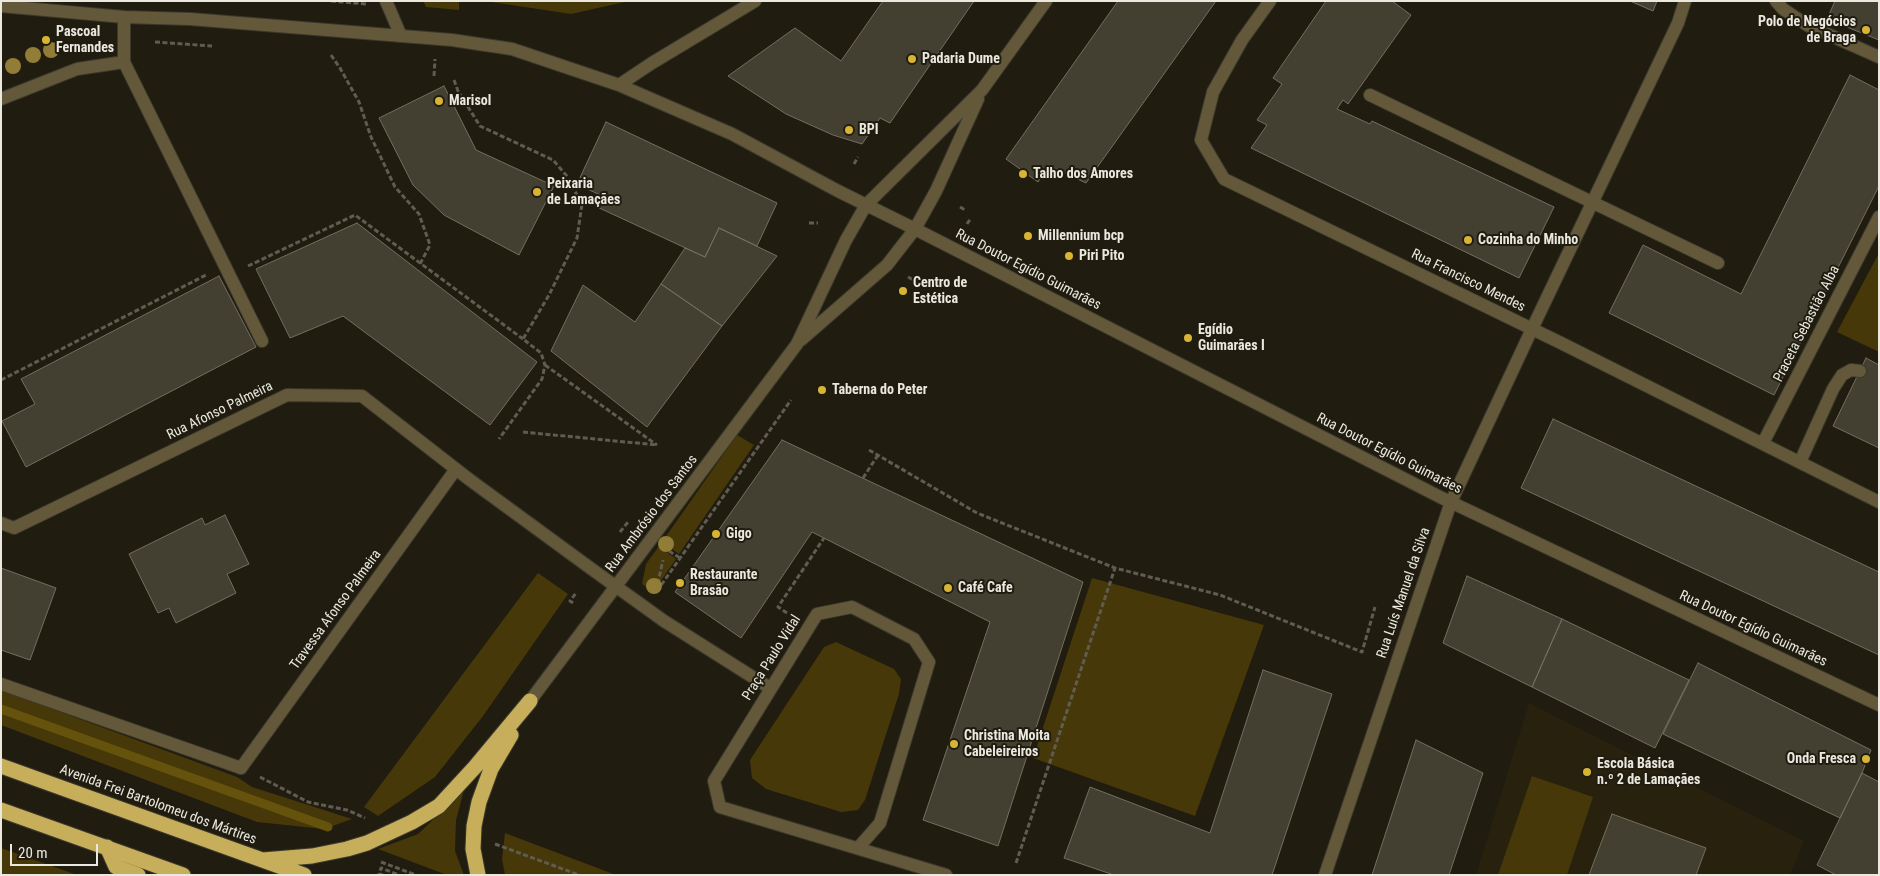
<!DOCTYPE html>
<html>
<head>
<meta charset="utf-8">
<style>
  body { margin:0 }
  #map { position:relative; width:1880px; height:876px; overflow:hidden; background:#201c10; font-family:"Roboto Condensed",sans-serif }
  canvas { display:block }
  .frame { position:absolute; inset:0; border:2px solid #eae8df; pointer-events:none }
  .scale { position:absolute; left:10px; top:844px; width:88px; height:22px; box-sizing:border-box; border:2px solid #eae8df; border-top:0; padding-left:6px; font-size:15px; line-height:18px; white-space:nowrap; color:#eae8df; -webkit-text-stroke:4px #201c10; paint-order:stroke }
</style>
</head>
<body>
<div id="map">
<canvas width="1880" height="876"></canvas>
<div class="frame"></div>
<div class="scale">20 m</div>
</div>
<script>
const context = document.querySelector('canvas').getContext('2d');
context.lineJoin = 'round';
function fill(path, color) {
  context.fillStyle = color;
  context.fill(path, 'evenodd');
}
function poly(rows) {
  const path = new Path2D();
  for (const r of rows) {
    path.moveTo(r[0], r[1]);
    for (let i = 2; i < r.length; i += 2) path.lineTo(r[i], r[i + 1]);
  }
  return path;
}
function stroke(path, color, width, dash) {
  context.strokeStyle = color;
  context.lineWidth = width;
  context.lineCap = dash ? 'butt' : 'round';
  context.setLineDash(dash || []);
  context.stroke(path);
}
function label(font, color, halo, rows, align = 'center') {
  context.font = font + ' "Roboto Condensed",sans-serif';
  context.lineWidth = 4;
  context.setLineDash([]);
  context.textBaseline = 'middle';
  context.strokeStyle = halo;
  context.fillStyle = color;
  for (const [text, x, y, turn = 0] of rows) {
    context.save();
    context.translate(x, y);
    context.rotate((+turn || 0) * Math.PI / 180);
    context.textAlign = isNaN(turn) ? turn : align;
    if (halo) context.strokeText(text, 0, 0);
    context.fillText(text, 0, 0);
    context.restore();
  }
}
fill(poly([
  [1529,703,1804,841,1790,875,1476,875]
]), '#27210e');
fill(poly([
  [423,1,459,1,459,10,426,7],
  [485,1,629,1,571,14],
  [1879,253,1879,352,1837,332],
  [737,435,754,445,679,554,662,542],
  [659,546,676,559,653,592,642,584,646,564],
  [538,573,568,594,483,716,435,777,378,816,364,807],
  [1092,578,1264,625,1195,816,1033,758],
  [836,642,894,669,901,679,899,694,865,800,858,810,841,812,766,789,752,778,750,760,824,647],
  [1,690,237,777,252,787,352,819,324,829,257,822,1,725],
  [1532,776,1593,797,1567,875,1498,875],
  [464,790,456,820,455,851,464,875,447,875,378,849,418,834],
  [505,833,616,875,505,875,502,859],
  [1,848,77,875,1,875]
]), '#463809');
stroke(poly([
  [1,709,328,827]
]), '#65520c', 9);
const building = poly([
  [883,1,974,1,890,123,880,118,862,144,833,135,786,114,728,76,795,28,841,61,883,1],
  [1118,1,1216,1,1086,183,1048,165,1038,182,1006,159,1118,1],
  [1326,1,1392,1,1411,15,1348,104,1343,100,1337,109,1370,124,1372,121,1554,207,1519,278,1251,148,1267,125,1257,120,1282,84,1273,78,1326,1],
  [1630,1,1657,1,1653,11,1630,1],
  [1835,1,1879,1,1879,40,1827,19,1835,1],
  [1850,75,1879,90,1879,186,1774,395,1609,313,1643,245,1741,294,1850,75],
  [444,86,476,150,554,186,519,255,444,215,413,185,379,118,444,86],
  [606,122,777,203,757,246,719,228,705,257,595,206,600,195,577,184,606,122],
  [357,223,537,362,490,425,343,316,290,338,256,269,357,223],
  [719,228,777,256,722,326,661,284,685,248,705,257,719,228],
  [219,276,256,347,26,467,2,421,35,404,21,379,219,276],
  [661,284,722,326,647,427,551,351,583,285,635,322,661,284],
  [1866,358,1879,365,1879,448,1833,426,1866,358],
  [1553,419,1879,572,1879,655,1521,488,1553,419],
  [782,440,1083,582,998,846,923,820,990,622,812,532,741,638,675,592,782,440],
  [225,515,249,564,227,574,236,593,176,623,169,608,158,613,129,554,202,518,205,525,225,515],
  [1,568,56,588,30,660,1,650,1,568],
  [1467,576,1562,619,1532,687,1443,643,1467,576],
  [1562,619,1689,680,1655,748,1532,687,1562,619],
  [1698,663,1871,750,1862,773,1840,818,1663,734,1698,663],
  [1263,670,1332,694,1272,875,1114,875,1064,858,1090,787,1210,833,1263,670],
  [1416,740,1483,773,1449,875,1372,875,1416,740],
  [1862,773,1879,782,1879,875,1836,875,1817,865,1862,773],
  [1612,814,1706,848,1696,875,1589,875,1612,814]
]);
fill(building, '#433f31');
stroke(building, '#736f60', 1);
const lane = poly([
  [386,1,401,36],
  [124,62,262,341],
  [1370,95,1718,263],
  [1532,329,1678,23,1685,1],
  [1800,462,1833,389,1842,375,1851,370,1860,371],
  [1,684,241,768]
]);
const street = poly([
  [1270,1,1242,40,1213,92,1201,140,1224,179,1561,343,1879,502],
  [1776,1,1783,9,1807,25,1879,57],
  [1,6,124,17,190,19,452,40,512,49,619,85,732,134,838,191,915,229,1442,498,1879,705],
  [619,85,652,63,755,1],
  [1,99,77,69,124,62,124,17],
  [801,340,887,265,915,229,936,191,978,99],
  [1763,443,1879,217],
  [1,523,14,528,287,395,362,396,470,480,593,570,664,621,770,688],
  [530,701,797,344,846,240,866,205,982,90,1046,1],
  [241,768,456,469],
  [858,848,880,823,929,662,914,639,852,607,817,614,714,781,720,807,946,875],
  [1325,875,1451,502,1532,329]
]);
const highway = poly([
  [1,766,304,875],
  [1,810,183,875],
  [107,847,116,867,138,875],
  [263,860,312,856,347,849,367,843,412,822,439,806,475,767,530,701],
  [478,875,473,849,474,826,479,802,491,769,511,735]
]);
stroke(lane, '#3c392d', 14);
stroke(street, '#3c392d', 14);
stroke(highway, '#3c392d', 17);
stroke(poly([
  [331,1,366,4],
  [155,42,212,46],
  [331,55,340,68,359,102,371,137,395,187,419,214,430,245,420,264],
  [434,76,435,59],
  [454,80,458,91,480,126,553,160,566,175,582,204,577,238,549,295,523,339,541,353,545,365,542,379,499,439],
  [854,164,858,157],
  [960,207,965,210],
  [809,223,818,223],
  [967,224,971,218],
  [248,266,355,215,523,339],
  [908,277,917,282],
  [930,288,935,280],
  [545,365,657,445],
  [1,380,206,275],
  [523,432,657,445],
  [869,450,977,513,1115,568,1220,595,1362,652,1375,607],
  [863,478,878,455],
  [620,532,628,522],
  [669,551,680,558],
  [656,591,663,560],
  [657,591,791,400],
  [573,603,570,601,576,593],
  [787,613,778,607,824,538],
  [260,777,308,802,347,810,365,818],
  [495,844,579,875],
  [381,862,416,875],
  [1016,863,1115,568],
  [383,875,379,874,381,868,399,875]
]), '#605c51', 3, [5, 2.5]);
stroke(lane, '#63593a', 12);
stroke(street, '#63593a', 12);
stroke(highway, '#c7ae5b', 15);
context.fillStyle = '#917c38';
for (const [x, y] of [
  [51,50],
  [33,55],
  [13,66],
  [666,544],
  [654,586]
]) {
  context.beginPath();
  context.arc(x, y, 8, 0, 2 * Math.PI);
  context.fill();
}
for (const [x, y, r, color] of [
  [1866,30,5,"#d8b434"],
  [46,40,5,"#d8b434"],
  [912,59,5,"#d8b434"],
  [439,101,5,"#d8b434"],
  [849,130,5,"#d8b434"],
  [1023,174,5,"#d8b434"],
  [537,192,5,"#d8b434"],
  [1028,236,5,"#d8b434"],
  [1468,240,5,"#d8b434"],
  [1069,256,5,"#d8b434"],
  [903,291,5,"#d8b434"],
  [1188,338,5,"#d8b434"],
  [822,390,5,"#d8b434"],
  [716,534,5,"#d8b434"],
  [680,583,5,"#d8b434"],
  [948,588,5,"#d8b434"],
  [954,744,5,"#d8b434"],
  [1866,759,5,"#d8b434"],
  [1587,772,5,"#d8b434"]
]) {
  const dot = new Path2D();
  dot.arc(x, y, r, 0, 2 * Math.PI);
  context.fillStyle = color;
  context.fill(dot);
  stroke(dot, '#201c10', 2);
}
label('bold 14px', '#eae8df', '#201c10', [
  ["Polo de Negócios",1856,22,"right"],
  ["de Braga",1856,38,"right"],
  ["Pascoal",56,32],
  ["Fernandes",56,48],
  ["Padaria Dume",922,59],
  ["Marisol",449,101],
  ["BPI",859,130],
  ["Talho dos Amores",1033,174],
  ["Peixaria",547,184],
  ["de Lamaçães",547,200],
  ["Millennium bcp",1038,236],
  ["Cozinha do Minho",1478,240],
  ["Piri Pito",1079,256],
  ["Centro de",913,283],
  ["Estética",913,299],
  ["Egídio",1198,330],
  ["Guimarães I",1198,346],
  ["Taberna do Peter",832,390],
  ["Gigo",726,534],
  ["Restaurante",690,575],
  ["Brasão",690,591],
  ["Café Cafe",958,588],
  ["Christina Moita",964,736],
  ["Cabeleireiros",964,752],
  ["Onda Fresca",1856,759,"right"],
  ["Escola Básica",1597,764],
  ["n.º 2 de Lamaçães",1597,780]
], 'left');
label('14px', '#eae8df', '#201c10', [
  ["Rua Doutor Egídio Guimarães",1028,270,27],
  ["Rua Francisco Mendes",1468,281,26],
  ["Praceta Sebastião Alba",1807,324,-63],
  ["Rua Afonso Palmeira",220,411,-26],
  ["Rua Doutor Egídio Guimarães",1389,454,27],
  ["Rua Ambrósio dos Santos",652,514,-53],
  ["Rua Luís Manuel da Silva",1404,593,-71],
  ["Travessa Afonso Palmeira",336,610,-54],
  ["Rua Doutor Egídio Guimarães",1753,629,25],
  ["Praça Paulo Vidal",772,658,-58],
  ["Avenida Frei Bartolomeu dos Mártires",158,805,20]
]);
</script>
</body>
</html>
